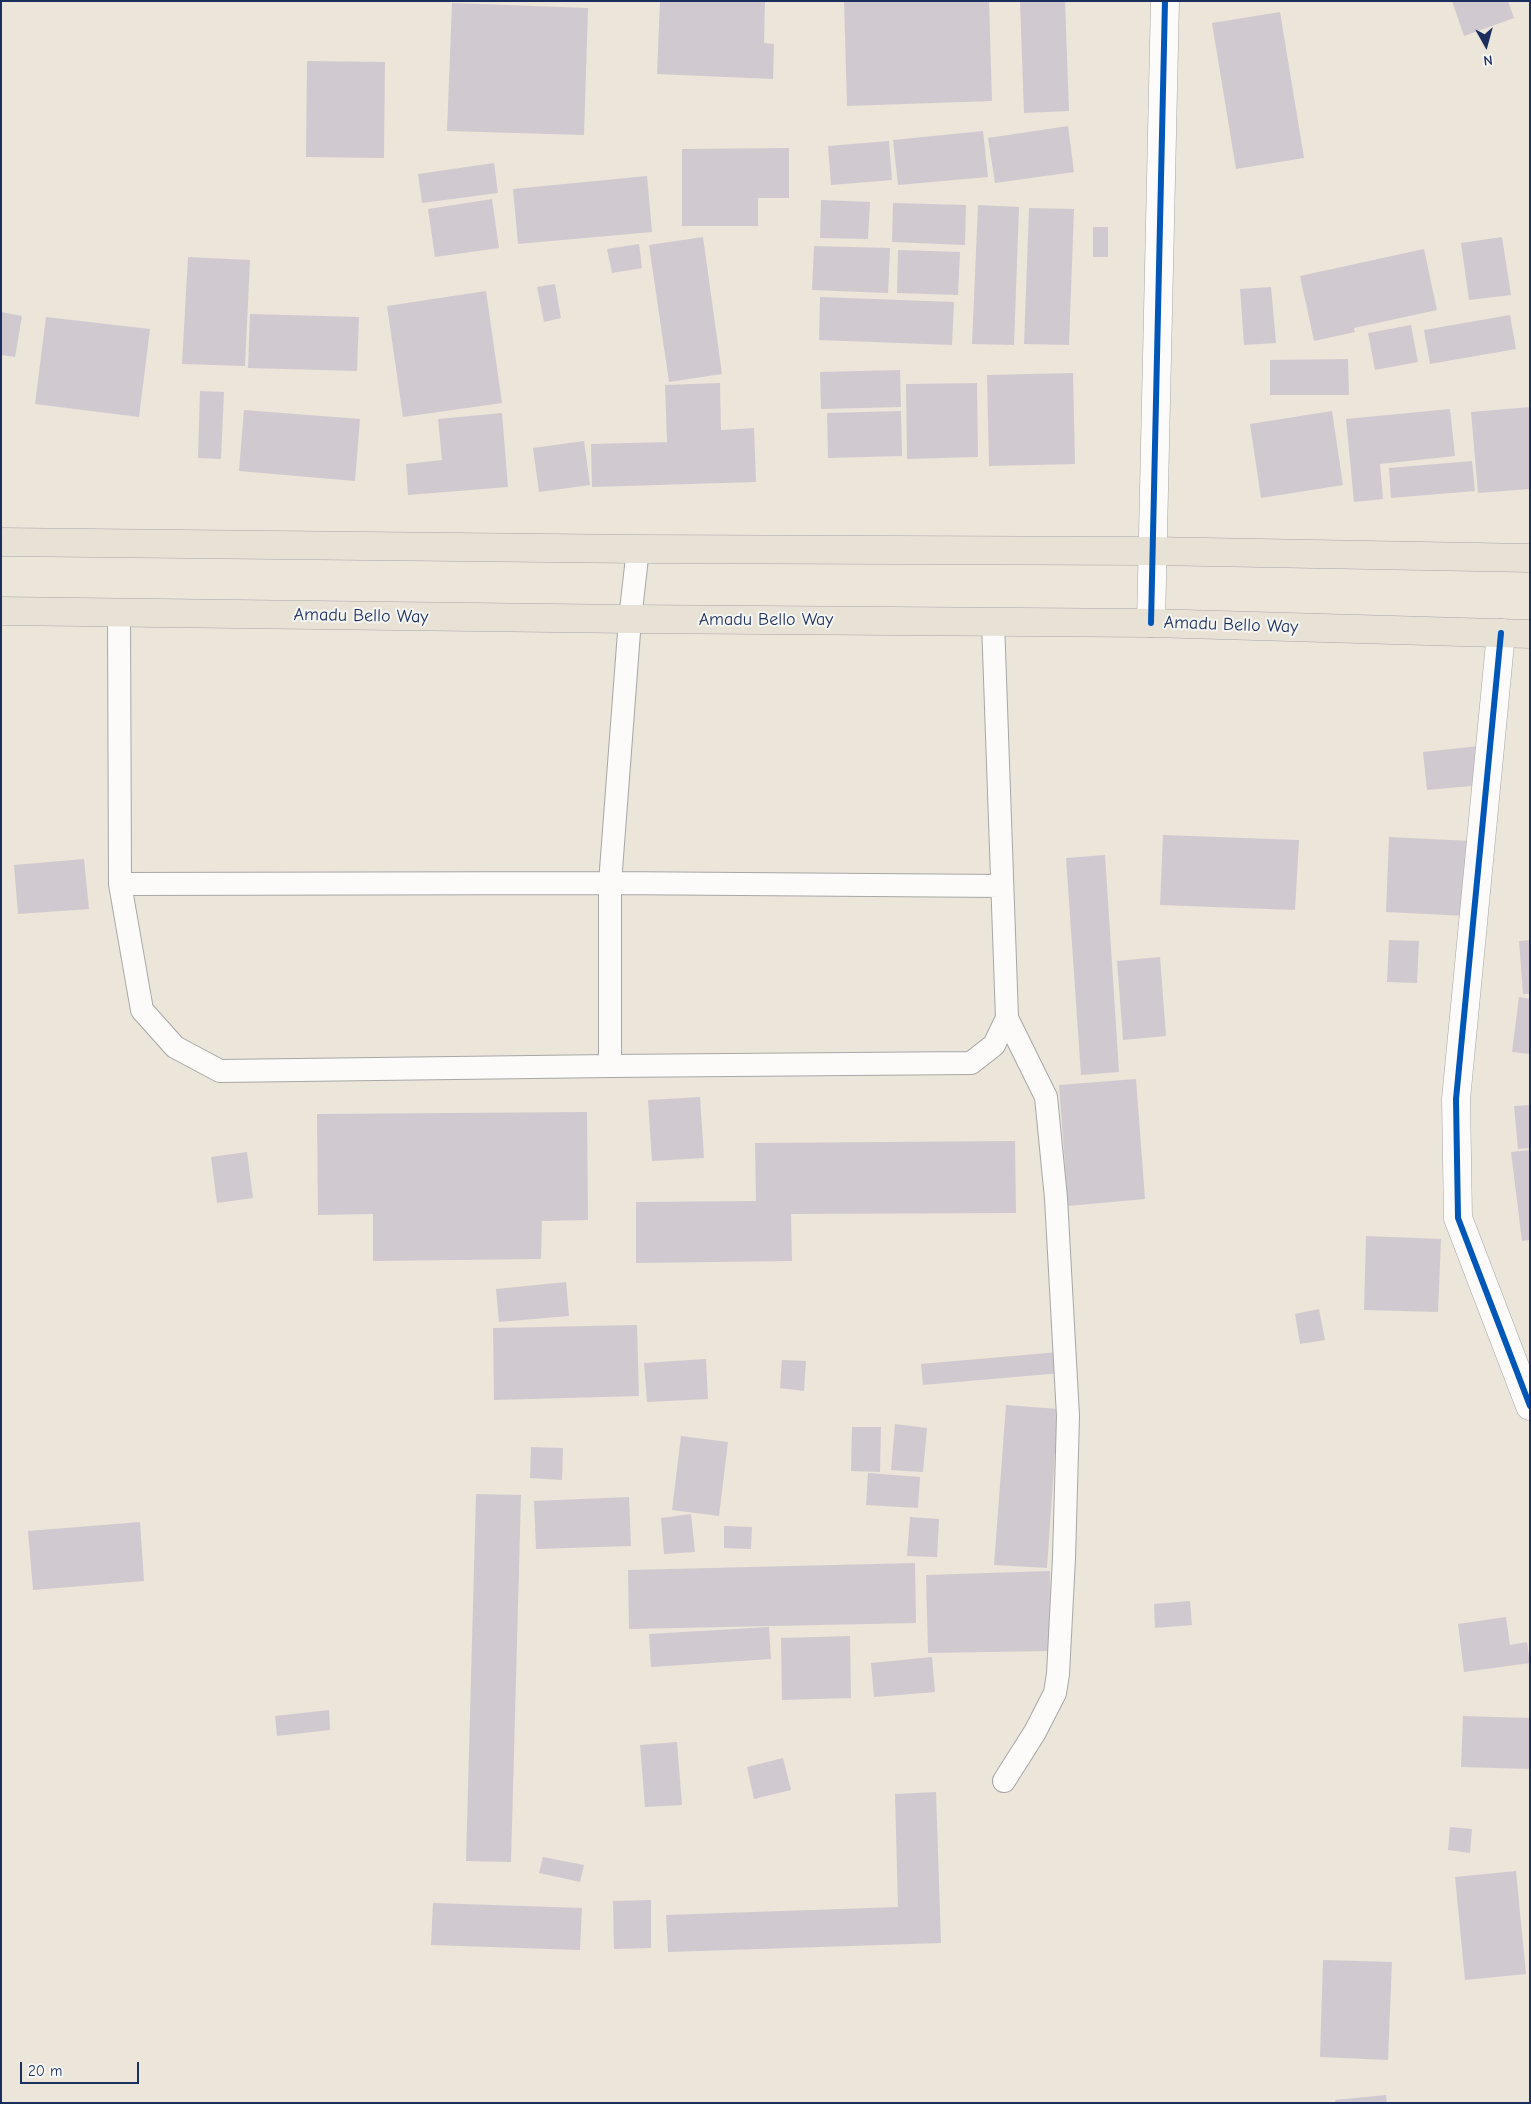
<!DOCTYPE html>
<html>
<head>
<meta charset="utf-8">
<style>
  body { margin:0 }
  #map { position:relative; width:1531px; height:2104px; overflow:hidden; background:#ebe5da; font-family:"Comic Neue",sans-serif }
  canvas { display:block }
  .frame { position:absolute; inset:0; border:2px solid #1b2f5e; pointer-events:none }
  .north { position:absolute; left:1461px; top:20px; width:50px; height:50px; -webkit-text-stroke:4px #f6f6f2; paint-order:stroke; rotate:173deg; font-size:14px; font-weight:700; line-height:20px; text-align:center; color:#1b2f5e }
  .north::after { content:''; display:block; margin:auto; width:18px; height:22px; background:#1b2f5e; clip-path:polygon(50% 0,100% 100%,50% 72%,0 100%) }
  .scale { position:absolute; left:20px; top:2062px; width:119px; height:22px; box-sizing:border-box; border:2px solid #1b2f5e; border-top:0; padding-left:6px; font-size:15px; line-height:18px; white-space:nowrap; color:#1b2f5e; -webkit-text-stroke:4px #f6f6f2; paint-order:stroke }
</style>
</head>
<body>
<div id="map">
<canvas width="1531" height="2104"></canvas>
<div class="frame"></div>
<div class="north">N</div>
<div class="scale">20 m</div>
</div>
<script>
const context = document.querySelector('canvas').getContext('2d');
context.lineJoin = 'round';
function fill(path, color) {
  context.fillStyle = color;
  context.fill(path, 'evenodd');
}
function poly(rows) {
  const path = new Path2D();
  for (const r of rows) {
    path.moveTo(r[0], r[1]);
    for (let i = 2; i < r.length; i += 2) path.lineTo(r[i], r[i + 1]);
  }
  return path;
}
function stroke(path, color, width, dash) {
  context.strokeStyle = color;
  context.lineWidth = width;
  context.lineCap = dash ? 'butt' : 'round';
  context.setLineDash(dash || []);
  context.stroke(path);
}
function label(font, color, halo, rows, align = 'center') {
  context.font = font + ' "Comic Neue",sans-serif';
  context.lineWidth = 4;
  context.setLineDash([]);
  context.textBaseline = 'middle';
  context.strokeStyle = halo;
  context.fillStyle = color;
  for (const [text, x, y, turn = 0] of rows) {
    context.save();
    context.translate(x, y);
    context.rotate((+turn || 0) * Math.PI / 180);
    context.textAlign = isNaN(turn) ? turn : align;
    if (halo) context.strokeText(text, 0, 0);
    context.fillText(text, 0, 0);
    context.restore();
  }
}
fill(poly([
  [660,1,765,1,764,43,774,44,773,79,657,74],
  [844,1,989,1,992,101,847,106],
  [1020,1,1065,1,1069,111,1024,113],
  [1452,1,1508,1,1514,18,1464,36],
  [452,3,588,8,584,135,447,131],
  [1280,12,1304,158,1236,169,1212,23],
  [307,61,385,62,384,158,306,157],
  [1068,126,1074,172,995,183,988,138],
  [983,131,988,177,898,185,893,140],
  [889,141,892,180,831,185,828,146],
  [789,148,789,198,758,198,758,226,682,226,682,149],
  [494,163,498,193,422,203,418,174],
  [647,176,652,232,518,244,513,189],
  [492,199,499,248,435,257,428,209],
  [821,200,870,202,868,239,820,238],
  [893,203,966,205,965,245,892,242],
  [978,205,1019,207,1014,345,972,344],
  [1029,208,1074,209,1069,345,1024,344],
  [1093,227,1108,227,1108,257,1093,257],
  [703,237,722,374,669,382,649,245],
  [1502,237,1511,295,1469,300,1461,243],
  [639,244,642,268,612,273,607,249],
  [814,246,890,248,888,293,812,290],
  [1424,249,1437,310,1354,328,1355,332,1314,341,1300,276],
  [898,250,960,252,958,295,897,293],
  [188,257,250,260,245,366,182,364],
  [555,284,561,318,544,322,537,287],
  [1271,287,1276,343,1244,345,1240,289],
  [486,291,502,403,403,417,387,306],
  [820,297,954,302,952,345,819,340],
  [1,312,22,316,15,357,1,355],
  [250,314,359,317,357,371,248,368],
  [1510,315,1516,349,1430,364,1424,330],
  [46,317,150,329,139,417,35,404],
  [1411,325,1418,362,1375,370,1368,333],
  [1348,359,1349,395,1270,395,1270,360],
  [900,370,901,407,821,409,820,372],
  [1073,373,1075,464,989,466,987,375],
  [720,383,721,430,754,428,756,482,592,487,591,444,667,442,665,385],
  [977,383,978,457,907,459,906,384],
  [200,391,224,392,221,459,198,458],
  [1530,407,1530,489,1478,493,1471,412],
  [1450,409,1455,456,1380,464,1383,499,1354,502,1346,419],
  [244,410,360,419,355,481,239,471],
  [901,411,902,456,828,458,827,413],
  [1332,411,1343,485,1261,498,1250,424],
  [502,413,508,487,408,495,406,464,442,460,438,419],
  [584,441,590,485,539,492,533,448],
  [1472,461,1475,491,1391,498,1389,468],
  [1479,746,1483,785,1427,790,1423,752],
  [1163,835,1299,840,1295,910,1160,905],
  [1389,837,1471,841,1467,916,1386,912],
  [1105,855,1119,1072,1081,1075,1066,858],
  [84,859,89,909,18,914,14,865],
  [1389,940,1419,941,1417,983,1387,982],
  [1530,940,1530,994,1523,994,1519,941],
  [1160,957,1166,1036,1123,1040,1117,961],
  [1519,997,1530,999,1530,1054,1512,1052],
  [1136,1079,1145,1199,1068,1206,1059,1085],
  [700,1097,704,1158,652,1161,648,1100],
  [1530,1105,1530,1148,1518,1149,1514,1106],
  [587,1112,588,1220,542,1221,541,1259,373,1261,373,1214,318,1215,317,1114],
  [1015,1141,1016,1213,791,1214,792,1261,636,1263,636,1202,756,1201,755,1143],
  [1530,1150,1530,1240,1522,1241,1511,1152],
  [247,1152,253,1198,217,1203,211,1157],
  [1366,1236,1441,1239,1438,1312,1364,1310],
  [566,1282,569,1316,499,1322,496,1289],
  [1319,1309,1325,1340,1300,1344,1295,1314],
  [637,1325,639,1396,494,1400,493,1328],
  [1059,1352,1061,1373,923,1385,921,1364],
  [706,1359,708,1399,647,1402,644,1363],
  [782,1360,806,1361,804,1391,780,1388],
  [1006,1405,1058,1409,1047,1568,994,1565],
  [895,1424,927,1428,923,1472,891,1470],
  [852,1427,881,1427,880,1472,851,1471],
  [681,1436,728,1442,719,1516,672,1510],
  [531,1447,563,1448,562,1480,530,1478],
  [868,1473,920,1477,918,1508,866,1505],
  [476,1494,521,1495,511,1862,466,1861],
  [629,1497,631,1546,536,1549,534,1501],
  [691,1514,695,1552,664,1554,661,1518],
  [910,1517,939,1519,937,1557,907,1556],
  [140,1522,144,1581,33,1590,28,1531],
  [724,1526,752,1527,751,1549,724,1548],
  [915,1563,916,1623,629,1629,628,1570],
  [1050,1571,1051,1651,928,1653,926,1575],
  [1190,1601,1192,1625,1155,1628,1154,1604],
  [1506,1617,1510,1645,1527,1642,1530,1663,1464,1672,1458,1624],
  [769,1627,771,1659,651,1667,649,1634],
  [850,1636,851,1698,782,1700,781,1638],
  [932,1657,935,1692,874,1697,871,1663],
  [329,1710,330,1730,277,1736,275,1716],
  [1463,1716,1530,1718,1530,1769,1461,1767],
  [677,1742,682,1805,645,1807,640,1745],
  [783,1758,791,1790,754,1799,747,1767],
  [936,1792,941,1943,668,1952,666,1915,898,1907,895,1794],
  [1450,1827,1472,1829,1470,1853,1448,1850],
  [543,1857,584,1865,580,1882,539,1873],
  [1516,1871,1526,1974,1465,1980,1455,1877],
  [651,1900,651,1948,614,1949,613,1901],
  [433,1903,582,1908,580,1950,431,1945],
  [1323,1960,1392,1962,1388,2060,1320,2057],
  [1386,2095,1387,2103,1336,2103,1335,2100]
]), '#d0cad0');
const lane = poly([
  [119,613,120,884,142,1010,175,1047,220,1071,610,1066,971,1063,994,1045,1007,1018,993,622],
  [120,884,610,883,1002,886],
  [610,1066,610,883,630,619,638,549],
  [1004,1781,1035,1732,1055,1693,1058,1674,1064,1558,1068,1416,1056,1198,1046,1097,1007,1018]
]);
const street = poly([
  [1151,623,1165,1],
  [1501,633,1456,1099,1458,1218,1530,1406]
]);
const primary = poly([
  [1,542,638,549,1152,551,1530,558],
  [1,611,630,619,1151,623,1530,634]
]);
stroke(lane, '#a8a7a6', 24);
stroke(street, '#a8a7a6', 29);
stroke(primary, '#a8a7a6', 29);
stroke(lane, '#fcfbf9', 22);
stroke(street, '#fcfbf9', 28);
stroke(primary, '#e8e2d6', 28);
stroke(poly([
  [1151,623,1165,1],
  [1501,633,1456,1099,1458,1218,1530,1406]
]), '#0057b8', 6);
label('18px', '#1b2f5e', '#f6f6f2', [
  ["Amadu Bello Way",361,616,1],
  ["Amadu Bello Way",766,620],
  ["Amadu Bello Way",1231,625,2]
]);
</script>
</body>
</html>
